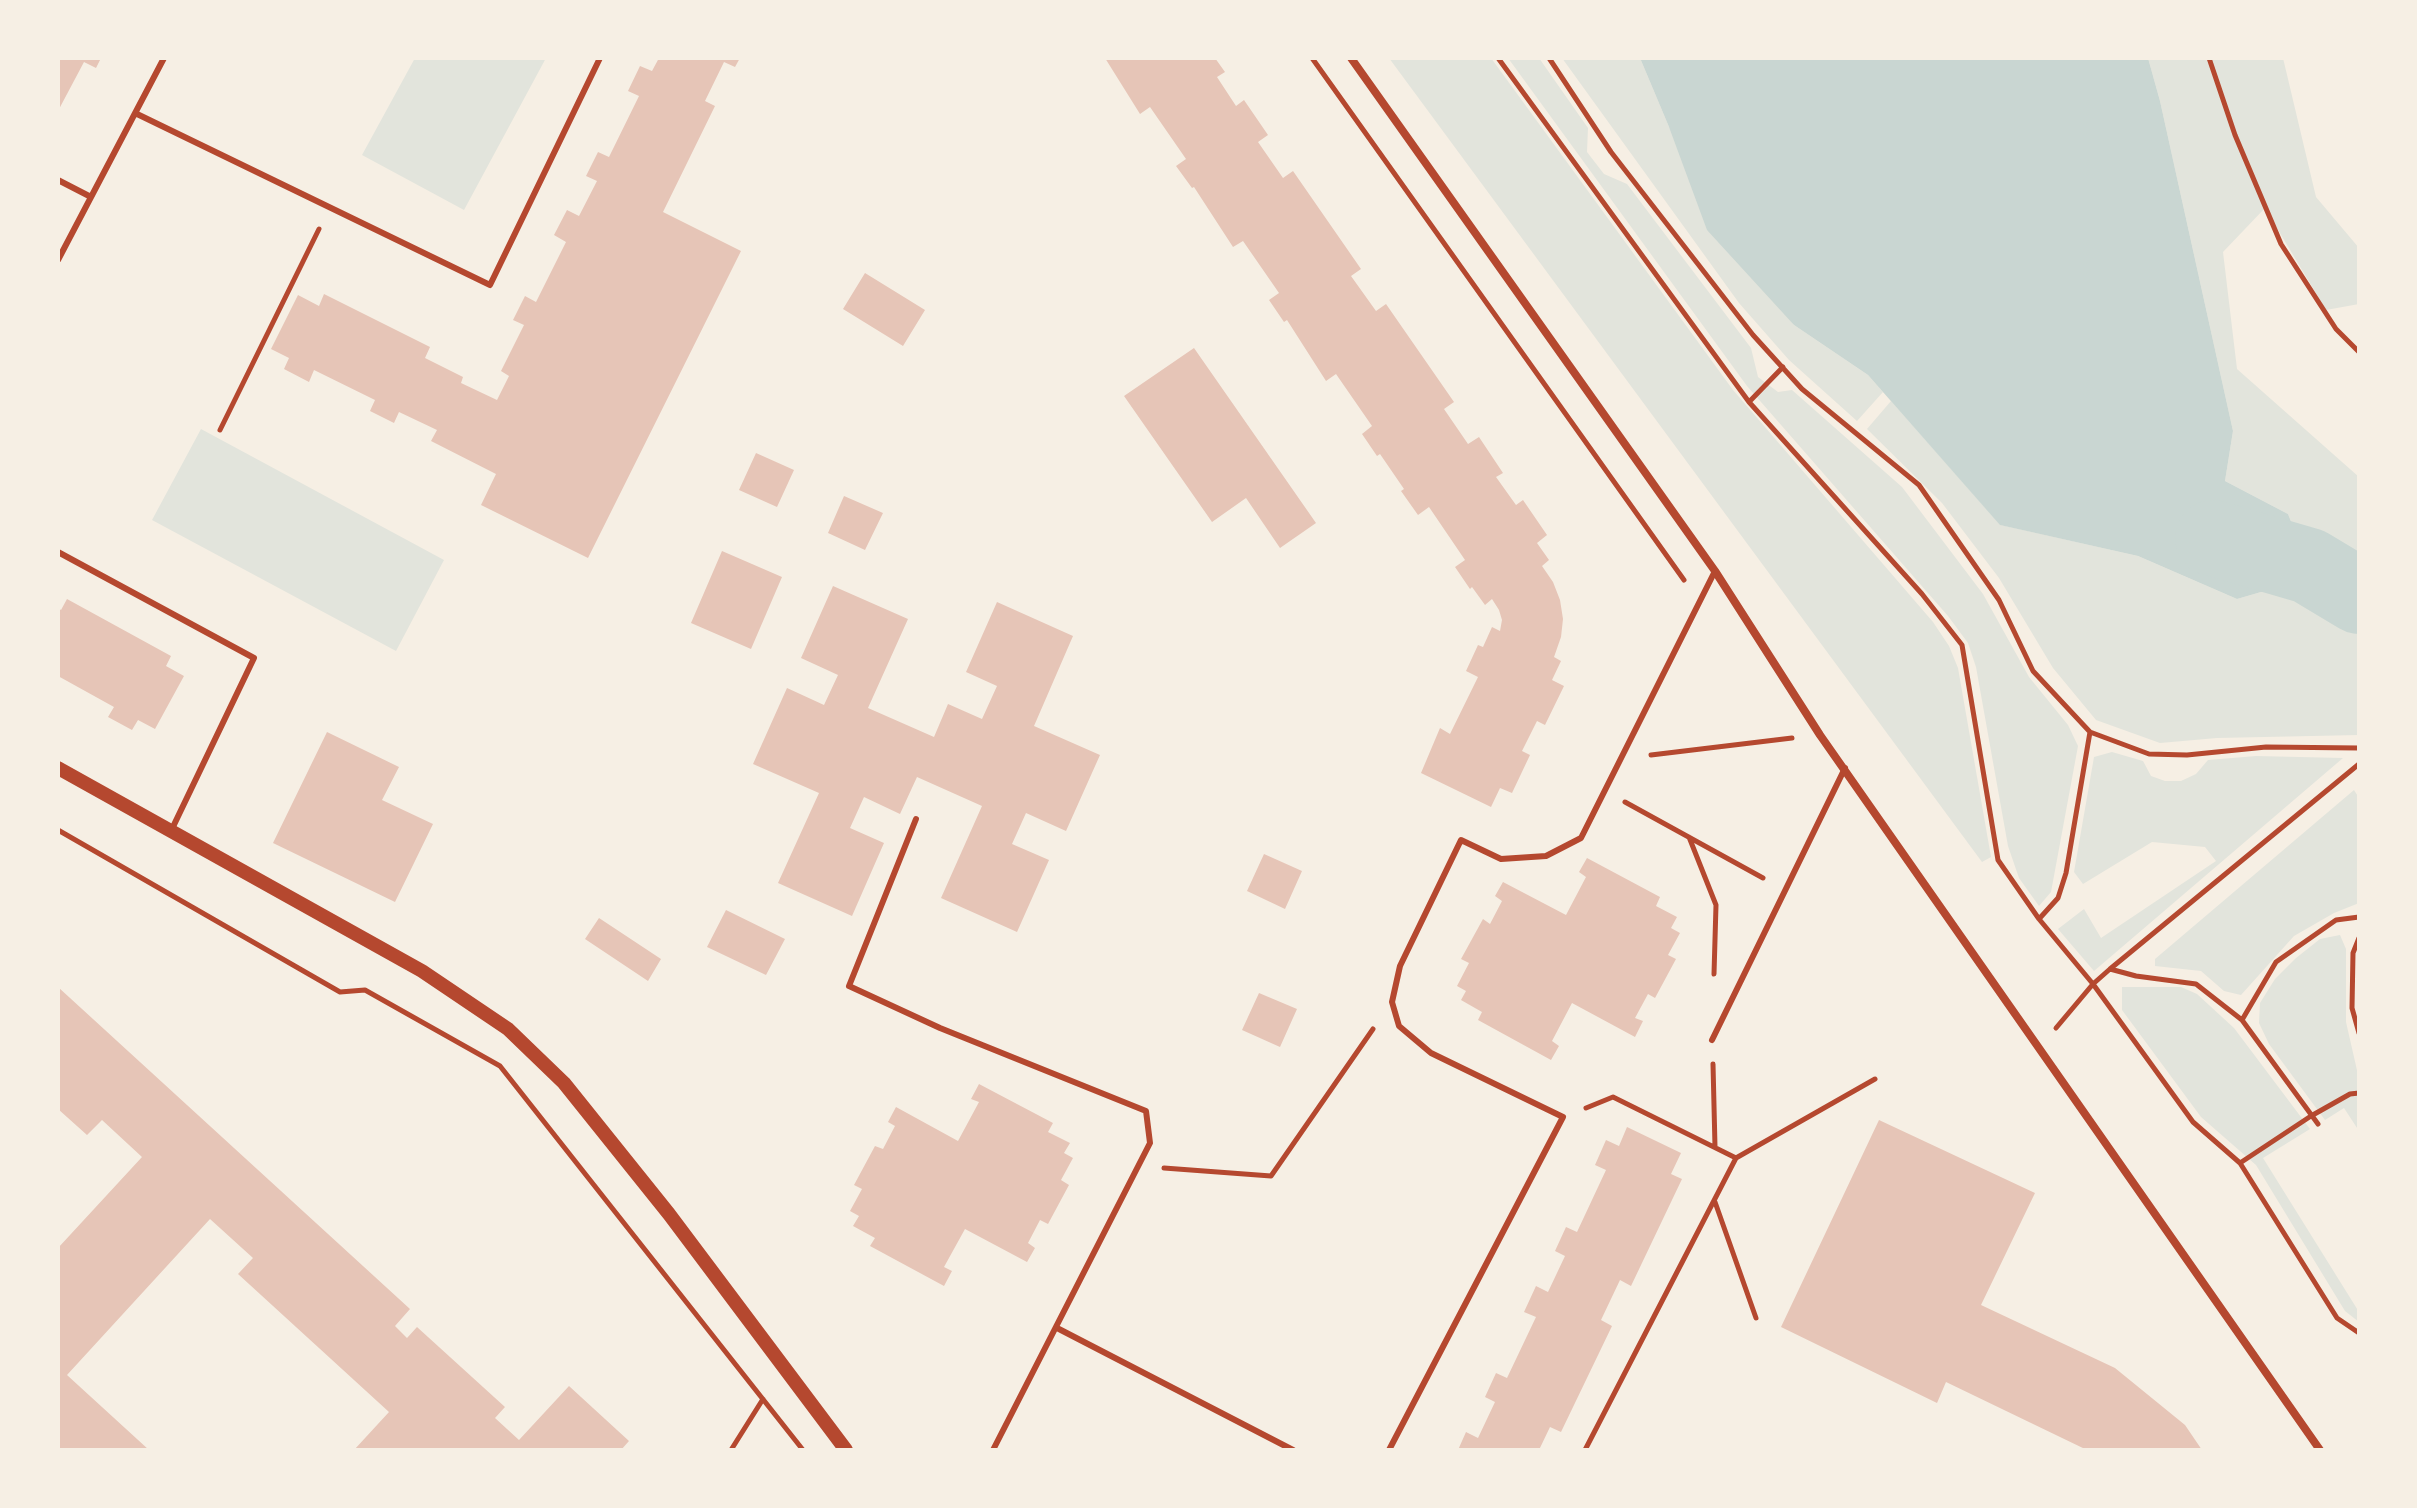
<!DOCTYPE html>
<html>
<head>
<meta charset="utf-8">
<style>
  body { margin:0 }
  #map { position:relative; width:2417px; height:1508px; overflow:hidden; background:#f6efe4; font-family:"IBM Plex Sans",sans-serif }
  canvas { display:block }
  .frame { position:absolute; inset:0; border:60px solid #f6efe4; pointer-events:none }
</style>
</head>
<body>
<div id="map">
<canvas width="2417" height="1508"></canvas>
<div class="frame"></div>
</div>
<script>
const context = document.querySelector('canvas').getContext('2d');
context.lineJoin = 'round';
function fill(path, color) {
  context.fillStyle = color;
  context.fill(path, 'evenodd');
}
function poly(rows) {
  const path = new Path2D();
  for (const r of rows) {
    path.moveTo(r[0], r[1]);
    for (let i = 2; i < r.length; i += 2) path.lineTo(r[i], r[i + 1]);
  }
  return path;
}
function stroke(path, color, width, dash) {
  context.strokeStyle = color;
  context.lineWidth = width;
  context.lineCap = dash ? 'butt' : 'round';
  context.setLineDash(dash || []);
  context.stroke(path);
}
fill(poly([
  [415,58,546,58,464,210,362,155],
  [1389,58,1491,58,1733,390,1933,622,1949,646,1958,668,1991,857,1982,862],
  [1508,58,1539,58,1588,128,1587,152,1604,174,1627,184,1751,348,1758,377,1778,392,1792,390,1902,487,1983,594,2029,677,2068,725,2078,746,2051,892,2039,906,2019,878,2008,846,1976,667,1968,643,1948,616,1747,386],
  [1562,58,1640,58,1669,127,1794,325,1868,375,1883,392,1857,421,1789,360,1739,303],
  [2148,58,2283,58,2316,197,2359,248,2359,304,2326,310,2265,208,2223,252,2237,369,2359,477,2359,596,2309,566,2288,514,2225,481,2233,431,2160,101],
  [1891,401,2001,525,2138,556,2237,599,2299,581,2359,618,2359,735,2217,738,2160,743,2096,720,2053,668,1999,578,1942,503,1867,429],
  [201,429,444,560,396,651,152,520],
  [2112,752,2143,761,2151,776,2165,781,2181,781,2196,774,2208,760,2256,756,2343,758,2094,971,2058,929,2084,909,2101,938,2216,861,2205,847,2152,842,2083,884,2074,872,2094,757],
  [2354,790,2359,798,2359,903,2334,913,2294,936,2241,995,2224,991,2201,971,2155,966,2155,959],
  [2340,935,2346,949,2346,1022,2359,1079,2359,1131,2344,1108,2325,1120,2269,1044,2259,1023,2260,1003,2275,979,2296,958,2320,939],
  [2122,987,2181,987,2197,994,2234,1028,2310,1129,2263,1158,2359,1312,2359,1322,2345,1311,2256,1165,2201,1117,2122,1010]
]), '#e2e4dc');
fill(poly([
  [1640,58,2148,58,2160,101,2233,431,2225,481,2288,514,2309,566,2359,596,2359,618,2299,581,2237,599,2138,556,2000,525,1868,375,1794,325,1707,230,1669,127]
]), '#c9d6d2');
stroke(poly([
  [2213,538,2309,566,2359,596]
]), '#c9d6d2', 76);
fill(poly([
  [58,58,101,58,96,68,84,62,58,111],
  [659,58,740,58,735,67,724,62,705,101,715,106,663,212,741,251,588,558,481,505,496,474,431,441,437,430,399,412,394,423,370,411,375,400,314,370,309,382,284,369,289,358,271,349,298,295,319,306,324,294,430,347,425,358,463,377,461,383,497,400,509,376,501,371,524,325,513,320,525,296,536,302,566,242,554,235,567,210,579,216,597,181,586,176,598,152,609,157,639,96,628,91,640,66,652,71],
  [1105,58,1215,58,1225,72,1217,77,1236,106,1244,100,1268,135,1258,142,1283,178,1293,171,1361,269,1351,276,1376,311,1386,304,1454,402,1444,409,1468,444,1479,437,1503,473,1496,477,1516,505,1523,500,1547,535,1537,543,1549,560,1542,566,1553,582,1560,600,1563,619,1561,637,1554,657,1561,661,1552,680,1564,686,1545,725,1537,721,1522,751,1530,755,1512,793,1500,788,1491,807,1421,773,1440,728,1450,734,1478,677,1466,671,1478,645,1483,647,1492,627,1500,631,1502,620,1499,610,1492,599,1485,605,1472,587,1470,589,1455,567,1465,560,1429,507,1418,515,1401,491,1404,489,1380,454,1377,456,1362,434,1372,426,1336,374,1326,381,1287,320,1284,322,1269,300,1279,293,1243,241,1233,247,1194,187,1192,188,1176,166,1186,159,1150,107,1140,114],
  [865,273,925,310,903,346,843,309],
  [1194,348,1316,523,1280,548,1246,498,1212,522,1124,396],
  [756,453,794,470,777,507,739,490],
  [844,496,883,513,865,550,828,533],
  [722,551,782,577,751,649,691,623],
  [833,586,908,619,868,708,934,737,948,704,982,719,997,686,966,672,997,602,1073,636,1034,726,1100,755,1066,831,1026,813,1012,844,1049,860,1017,932,941,898,982,806,917,777,900,814,864,797,850,828,884,843,852,916,778,883,819,793,753,764,787,688,824,705,838,675,801,658],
  [67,599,171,656,166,666,184,676,155,729,138,720,132,730,108,717,114,707,58,676,58,608,61,610],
  [327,732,399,767,382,800,433,824,395,902,273,843],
  [1264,854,1302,871,1285,909,1247,891],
  [1587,858,1660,897,1656,906,1677,917,1671,928,1680,933,1668,955,1676,959,1655,998,1648,994,1635,1018,1643,1021,1635,1037,1572,1003,1552,1041,1559,1046,1551,1060,1478,1020,1482,1012,1461,1000,1466,991,1457,986,1469,963,1461,959,1483,919,1490,924,1502,901,1495,896,1503,882,1566,915,1586,877,1579,872],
  [726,910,785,939,766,975,707,947],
  [599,918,661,959,648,981,585,939],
  [58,987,410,1309,395,1326,407,1338,417,1327,505,1407,495,1418,519,1440,569,1386,629,1441,621,1450,354,1450,389,1412,238,1274,253,1258,210,1219,67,1375,149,1450,58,1450,58,1248,142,1157,102,1120,87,1135,58,1109],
  [1259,993,1297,1009,1280,1047,1242,1030],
  [979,1084,1053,1123,1048,1132,1070,1143,1064,1153,1073,1158,1061,1180,1069,1185,1048,1224,1040,1220,1028,1243,1035,1248,1027,1262,965,1229,944,1267,952,1271,944,1286,870,1246,875,1238,853,1226,859,1216,850,1211,862,1189,854,1185,875,1146,883,1149,895,1126,888,1122,896,1107,958,1141,979,1102,971,1099],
  [1879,1120,2035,1193,1981,1305,2115,1368,2185,1425,2202,1450,2087,1450,1946,1382,1937,1403,1781,1327],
  [1627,1127,1681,1153,1671,1174,1682,1179,1631,1286,1620,1280,1601,1320,1612,1326,1561,1432,1550,1427,1539,1450,1458,1450,1466,1432,1478,1438,1495,1402,1485,1397,1496,1373,1507,1378,1536,1317,1524,1312,1536,1286,1548,1292,1565,1256,1555,1251,1566,1227,1577,1232,1606,1170,1595,1165,1606,1140,1619,1146]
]), '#e6c5b7');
stroke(poly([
  [1312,58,1684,580],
  [1498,58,1749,402,1922,594,1962,645,1998,860,2039,919,2093,984,2193,1122,2240,1163,2337,1318,2359,1333],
  [1549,58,1611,152,1753,335,1802,389,1919,485,1999,600,2033,671,2090,732,2066,873,2058,898,2039,919],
  [2209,58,2235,135,2281,244,2336,329,2359,352],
  [1749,402,1783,367],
  [220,430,319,229],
  [2090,732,2149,754,2187,755,2266,747,2359,748],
  [1651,755,1792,738],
  [1625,802,1763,878],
  [58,830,340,992,365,990,500,1066,803,1450],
  [1689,837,1716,905,1714,974],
  [2359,938,2353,953,2352,1008,2359,1033],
  [2110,969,2136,976,2196,984,2242,1020,2318,1124],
  [2242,1020,2276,962,2336,920,2359,917],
  [2056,1028,2093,984,2110,969,2359,764],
  [1713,1064,1715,1147],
  [1736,1158,1875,1079],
  [2240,1163,2311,1116,2350,1094,2359,1093],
  [1164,1168,1271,1176,1373,1029],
  [1715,1202,1756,1318],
  [731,1450,763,1399],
  [1585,1450,1736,1158,1613,1097,1586,1108]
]), '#b5482f', 5);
stroke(poly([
  [135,113,490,285,600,58],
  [58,180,91,197],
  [58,260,164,58],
  [58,552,254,658,171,831],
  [916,819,849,986,940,1028,1146,1111,1150,1143,993,1450],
  [1712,1040,1845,768],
  [1057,1328,1293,1450],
  [1389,1450,1563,1117,1431,1053,1399,1026,1392,1002,1400,966,1461,840,1501,859,1546,856,1581,838,1715,571]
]), '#b5482f', 6);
stroke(poly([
  [1351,58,1715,571,1820,735,2320,1450]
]), '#b5482f', 8);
stroke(poly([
  [58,768,422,971,508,1029,564,1083,669,1214,846,1450]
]), '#b5482f', 14);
</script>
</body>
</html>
